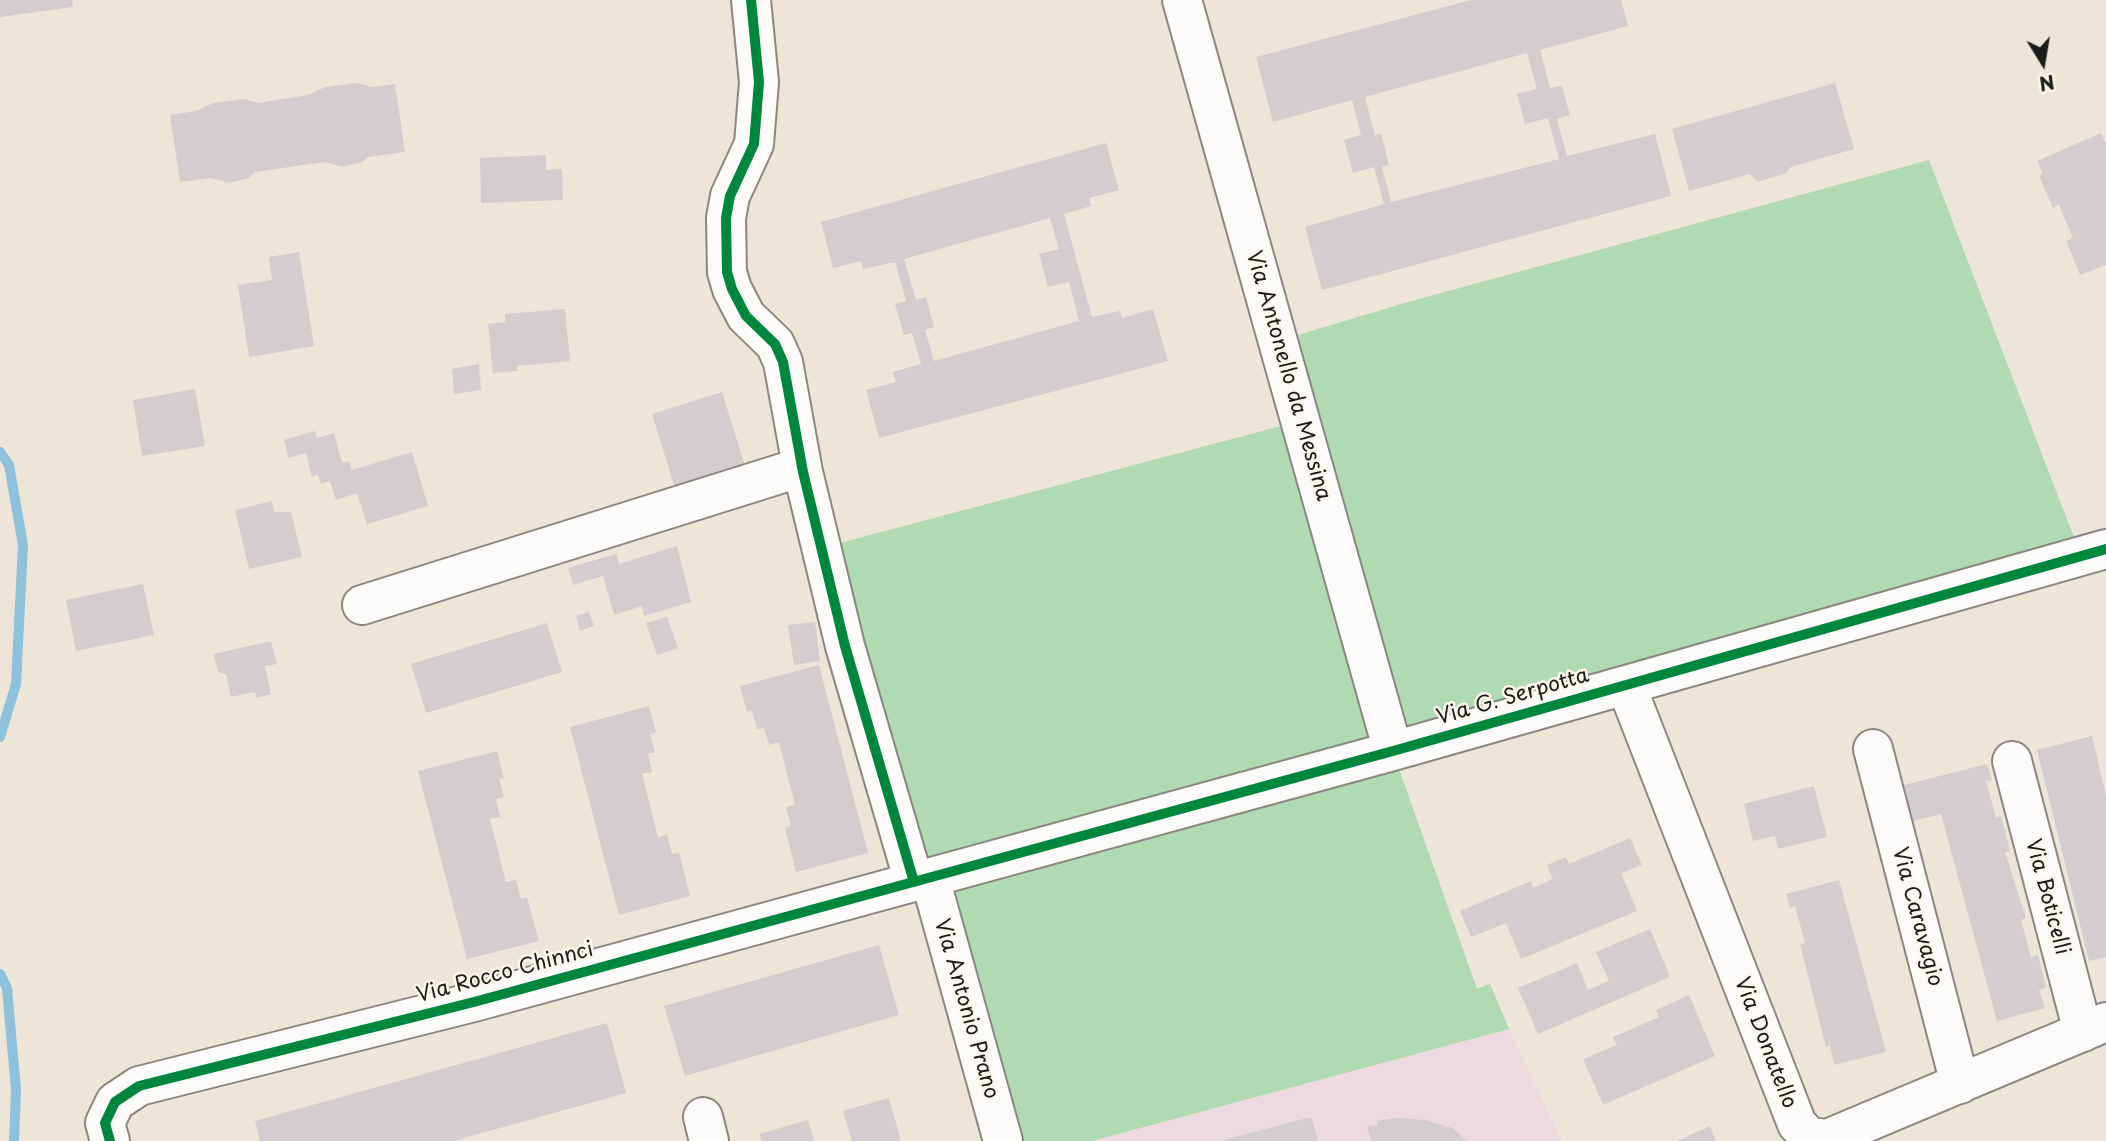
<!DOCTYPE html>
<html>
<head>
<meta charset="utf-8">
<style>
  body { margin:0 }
  #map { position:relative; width:2106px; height:1141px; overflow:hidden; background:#ede5d7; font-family:"Playpen Sans",sans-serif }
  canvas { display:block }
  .north { position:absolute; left:2008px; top:28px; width:70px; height:70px; -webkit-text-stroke:5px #fbf7ec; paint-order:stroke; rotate:169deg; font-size:19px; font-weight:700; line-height:28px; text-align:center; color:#1c1c1c }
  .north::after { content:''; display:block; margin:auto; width:24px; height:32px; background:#1c1c1c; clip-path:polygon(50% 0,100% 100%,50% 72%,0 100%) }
</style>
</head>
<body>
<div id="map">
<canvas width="2106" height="1141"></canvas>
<div class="north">N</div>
</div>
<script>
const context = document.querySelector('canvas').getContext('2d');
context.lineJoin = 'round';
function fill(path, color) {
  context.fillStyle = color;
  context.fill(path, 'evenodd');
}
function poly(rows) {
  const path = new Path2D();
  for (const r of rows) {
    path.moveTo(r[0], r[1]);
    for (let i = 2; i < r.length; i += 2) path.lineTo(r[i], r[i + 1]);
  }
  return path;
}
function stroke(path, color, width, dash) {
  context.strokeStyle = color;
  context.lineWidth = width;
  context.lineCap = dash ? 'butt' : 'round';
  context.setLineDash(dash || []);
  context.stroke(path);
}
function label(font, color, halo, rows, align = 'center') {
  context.font = font + ' "Playpen Sans",sans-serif';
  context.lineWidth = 5;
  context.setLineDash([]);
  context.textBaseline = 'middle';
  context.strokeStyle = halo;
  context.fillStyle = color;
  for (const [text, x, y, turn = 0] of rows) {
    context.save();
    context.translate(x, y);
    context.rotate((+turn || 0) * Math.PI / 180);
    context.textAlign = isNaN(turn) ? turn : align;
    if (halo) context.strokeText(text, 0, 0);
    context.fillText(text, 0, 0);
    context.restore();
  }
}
fill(poly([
  [1509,1029,1562,1141,1092,1141]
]), '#edd9e0');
fill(poly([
  [1929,160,2081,556,1393,752,1477,989,1490,984,1509,1029,1092,1141,1003,1141,836,544,1300,421,1278,341,1408,302]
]), '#afdab2');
stroke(poly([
  [0,452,9,465,23,545,16,684,0,737],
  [0,974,7,988,16,1090,14,1141]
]), '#8dc1dc', 10);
fill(poly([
  [0,0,72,0,73,7,0,17],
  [1471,0,1621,0,1628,26,1540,50,1550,88,1562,86,1570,115,1557,119,1567,156,1655,134,1671,196,1322,290,1305,227,1384,204,1374,167,1353,173,1344,140,1361,135,1352,100,1273,122,1256,57],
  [1527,53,1537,89,1517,94,1525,124,1548,118,1559,159,1391,202,1382,167,1389,165,1381,133,1375,135,1365,97],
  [357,83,372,87,395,84,405,152,368,157,362,162,342,167,324,162,255,172,249,178,229,183,211,178,180,182,170,115,196,111,213,103,244,99,259,103,308,95,325,87],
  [1835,83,1854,149,1791,167,1786,173,1758,182,1750,174,1689,191,1672,129],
  [2101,133,2106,144,2106,265,2080,275,2066,241,2073,238,2059,205,2053,208,2039,176,2043,174,2037,161],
  [1106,143,1119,190,1089,198,1091,206,1064,214,1092,317,1120,311,1122,318,1153,309,1168,361,879,438,866,390,896,382,893,372,921,364,912,333,904,335,895,304,906,301,895,262,863,269,861,261,833,268,821,222],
  [1050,218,1059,249,1039,254,1048,287,1069,282,1079,321,934,361,925,330,934,327,926,297,916,300,904,259],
  [546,155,546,170,562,169,563,200,481,203,480,158],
  [299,252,314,346,249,357,238,285,272,280,269,257],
  [565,309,570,361,517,366,517,371,493,373,488,324,505,322,505,314],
  [479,364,481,390,454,394,452,369],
  [195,389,205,446,142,456,133,400],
  [722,392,745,466,675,488,652,414],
  [315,431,317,438,334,433,342,463,349,461,352,470,412,452,428,506,367,524,357,493,336,500,330,481,321,484,318,475,312,477,306,453,289,458,284,440],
  [272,501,274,512,291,512,302,557,249,569,235,510],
  [677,546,691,602,644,616,642,606,614,615,603,576,573,585,568,568,616,554,619,564],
  [143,584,154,635,76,651,66,600],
  [589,612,594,626,580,631,576,616],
  [667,617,678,648,657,655,646,623],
  [815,622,820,661,794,665,788,625],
  [547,623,562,672,426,713,411,664],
  [271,641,277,664,265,666,271,694,257,698,255,692,231,697,226,674,218,672,214,654],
  [819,665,868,853,796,872,785,828,791,826,786,807,795,805,779,742,769,745,764,728,757,729,752,711,747,712,740,686],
  [649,706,656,732,650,734,655,752,648,754,652,772,642,774,658,837,667,835,672,854,679,852,690,896,619,915,570,727],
  [2092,736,2106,795,2106,957,2089,961,2037,750],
  [497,751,504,778,499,779,504,797,496,799,500,817,490,819,506,882,516,880,521,899,527,897,539,941,467,959,418,771],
  [1987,764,1992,780,1986,781,1996,818,2001,816,2010,851,2005,852,2026,918,2021,920,2031,957,2038,955,2046,988,2039,990,2045,1008,1997,1021,1941,814,1913,821,1904,785],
  [1814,786,1827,837,1778,849,1775,836,1753,841,1744,804],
  [1630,838,1642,865,1621,873,1637,911,1521,959,1506,923,1471,937,1460,911,1531,881,1533,888,1553,879,1547,865,1566,857,1569,864],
  [1839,880,1886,1052,1834,1065,1830,1045,1826,1047,1800,944,1805,943,1795,906,1790,908,1786,894],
  [1650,929,1670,977,1538,1034,1518,988,1577,963,1588,990,1609,981,1596,952],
  [879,945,899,1015,685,1076,664,1006],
  [1689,995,1715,1056,1603,1105,1583,1059,1617,1045,1613,1037,1659,1017,1656,1010],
  [607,1023,626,1093,453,1141,260,1141,255,1121],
  [889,1098,901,1141,852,1141,843,1111],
  [1311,1117,1318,1141,1224,1141,1224,1140],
  [1396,1118,1425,1120,1452,1128,1467,1141,1371,1141,1367,1126,1378,1125,1377,1121],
  [808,1120,814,1141,762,1141,759,1134],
  [1710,1126,1716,1141,1677,1141]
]), '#d3cdd0');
const minor = poly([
  [751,0,759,82,754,144,730,196,726,218,727,272,732,289,746,316,775,344,783,362,803,472,845,646,914,882],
  [1182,0,1393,751],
  [362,605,802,467],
  [1626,685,1797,1124,1809,1137,1827,1139,2106,1022],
  [1873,749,1960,1084],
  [2012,761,2083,1032],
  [930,878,1003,1141],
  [703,1117,709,1141],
  [110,1141,105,1123,115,1102,139,1086,474,1002,1393,751,2106,549]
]);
stroke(minor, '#8b8780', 42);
stroke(minor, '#fcfbf9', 38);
stroke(poly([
  [751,0,759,82,754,144,730,196,726,218,727,272,732,289,746,316,775,344,783,362,803,472,845,646,914,882],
  [110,1141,105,1123,115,1102,139,1086,474,1002,1393,751,2106,549]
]), '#00873e', 10);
label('21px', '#1c1c1c', '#fbf7ec', [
  ["Via Antonello da Messina",1288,376,74],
  ["Via G. Serpotta",1513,697,-16],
  ["Via Boticelli",2047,897,75],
  ["Via Caravagio",1917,917,75],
  ["Via Rocco Chinnci",505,973,-15],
  ["Via Antonio Prano",966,1009,74],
  ["Via Donatello",1765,1043,69]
]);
</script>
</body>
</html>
